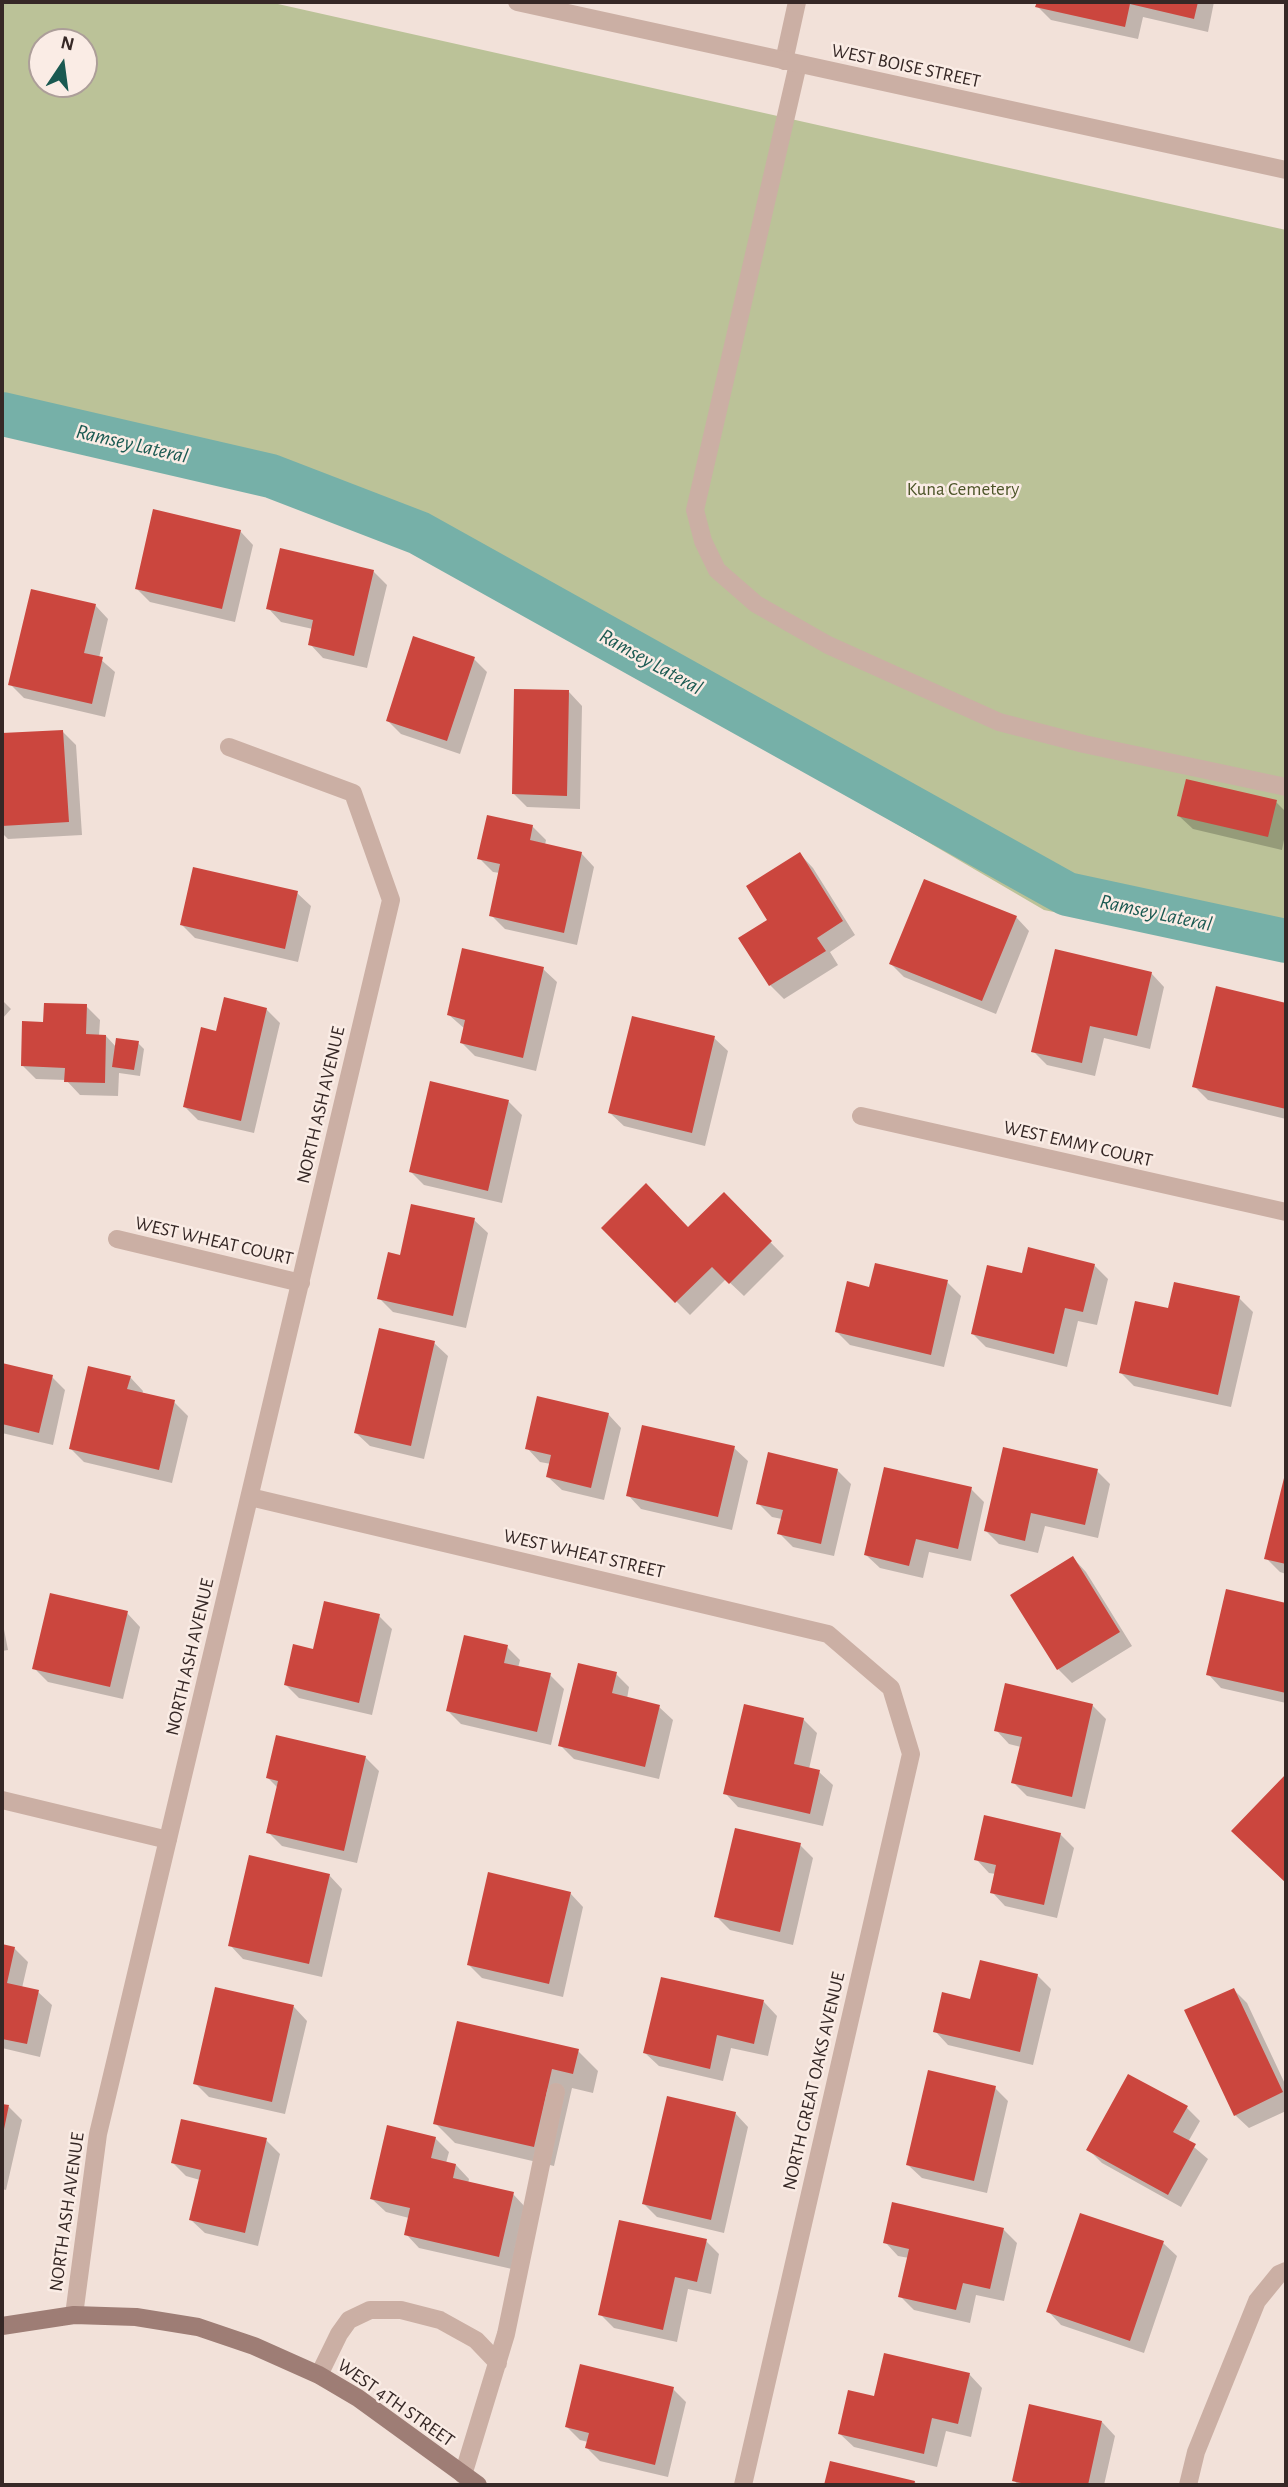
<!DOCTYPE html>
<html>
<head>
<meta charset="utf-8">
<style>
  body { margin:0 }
  #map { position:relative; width:1288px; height:2487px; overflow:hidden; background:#f2e1d9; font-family:"Alegreya Sans",sans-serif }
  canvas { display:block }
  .frame { position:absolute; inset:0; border:4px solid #362826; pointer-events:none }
  .north { position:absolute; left:28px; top:28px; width:70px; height:70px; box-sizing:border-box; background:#faece5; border:2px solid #ac9e99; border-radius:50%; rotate:13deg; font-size:19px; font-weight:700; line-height:28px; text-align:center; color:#362826 }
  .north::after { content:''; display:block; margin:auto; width:24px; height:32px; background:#1a5951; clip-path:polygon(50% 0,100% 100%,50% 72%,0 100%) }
</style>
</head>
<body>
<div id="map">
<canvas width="1288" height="2487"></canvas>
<div class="frame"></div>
<div class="north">N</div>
</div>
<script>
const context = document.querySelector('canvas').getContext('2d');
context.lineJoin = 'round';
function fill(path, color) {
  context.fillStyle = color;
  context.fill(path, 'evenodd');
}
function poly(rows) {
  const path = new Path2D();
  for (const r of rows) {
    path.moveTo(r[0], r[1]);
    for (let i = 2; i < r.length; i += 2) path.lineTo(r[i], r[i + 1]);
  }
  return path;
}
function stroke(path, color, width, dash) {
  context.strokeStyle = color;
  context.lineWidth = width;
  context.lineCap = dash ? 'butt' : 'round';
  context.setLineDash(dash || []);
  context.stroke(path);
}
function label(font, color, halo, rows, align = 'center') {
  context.font = font + ' "Alegreya Sans",sans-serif';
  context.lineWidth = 5;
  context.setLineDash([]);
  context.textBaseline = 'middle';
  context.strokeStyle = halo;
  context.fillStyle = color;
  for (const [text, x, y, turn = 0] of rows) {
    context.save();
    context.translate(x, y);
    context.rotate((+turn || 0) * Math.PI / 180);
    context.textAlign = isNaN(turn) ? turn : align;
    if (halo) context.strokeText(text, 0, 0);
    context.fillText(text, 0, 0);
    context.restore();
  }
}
fill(poly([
  [2,2,269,2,1286,230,1286,960,1044,910,680,697,334,510,2,434],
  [42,42,84,42,84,84,42,84]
]), '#bbc298');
fill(poly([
  [1038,2,1214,2,1208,32,1143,17,1138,39,1051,20,1037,6],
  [240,531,253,545,235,622,150,602,137,589],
  [373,571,387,585,367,668,323,658,310,644,313,629,281,622,268,608],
  [95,605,108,619,99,658,115,672,105,717,24,698,10,684],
  [474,659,487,672,460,754,401,734,388,721],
  [569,692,582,706,580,809,527,807,513,793],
  [63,732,76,745,82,835,8,839,2,833,2,735],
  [1276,802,1286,812,1286,830,1282,850,1193,829,1179,816],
  [532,826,546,840,545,845,581,853,594,867,577,945,505,929,491,915,500,873,493,872,479,858],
  [800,854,813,868,855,935,830,952,838,965,784,999,770,985,769,921],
  [297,893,311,906,298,962,195,938,182,925],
  [1016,917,1029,931,996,1014,904,977,891,964],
  [543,969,557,982,536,1071,475,1056,462,1043,465,1029,449,1015],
  [1151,973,1164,987,1150,1049,1104,1038,1095,1076,1047,1065,1033,1051],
  [1217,988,1286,1005,1286,1119,1208,1100,1194,1086],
  [2,1000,11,1009,2,1019],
  [86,1006,100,1020,99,1036,106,1036,117,1048,138,1043,144,1049,140,1076,119,1073,118,1096,80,1095,66,1080,36,1079,23,1066,45,1023],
  [266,1009,280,1023,254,1133,198,1120,185,1107,217,1033],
  [714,1038,728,1051,705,1146,624,1126,610,1113],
  [508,1101,522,1115,502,1203,424,1185,411,1172],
  [724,1195,784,1256,744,1296,726,1279,690,1315,603,1228,688,1229],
  [474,1220,488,1233,466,1328,393,1312,379,1298,401,1257],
  [1094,1265,1108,1279,1097,1325,1078,1321,1067,1367,986,1347,973,1334,1023,1275],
  [947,1282,961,1296,944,1367,850,1345,837,1332,871,1289],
  [1239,1298,1253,1312,1231,1407,1134,1386,1121,1373],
  [434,1343,448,1356,424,1459,370,1446,356,1433],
  [2,1365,52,1377,65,1390,53,1445,2,1433],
  [130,1377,143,1391,142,1395,174,1402,188,1416,172,1483,84,1462,71,1449],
  [608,1414,621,1428,604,1500,562,1490,548,1477,551,1464,540,1462,527,1448],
  [734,1448,748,1461,732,1530,641,1509,628,1495],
  [837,1470,851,1484,834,1556,793,1547,779,1533,782,1519,772,1517,758,1503],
  [1097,1471,1110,1484,1098,1538,1045,1526,1038,1553,999,1544,986,1531],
  [1285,1480,1286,1480,1286,1574,1280,1572,1266,1558],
  [971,1489,984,1502,971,1561,929,1552,923,1578,880,1568,866,1555],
  [1073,1558,1086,1572,1132,1646,1072,1683,1058,1669],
  [1227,1591,1286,1604,1286,1703,1221,1688,1208,1674],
  [127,1613,140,1627,123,1699,48,1682,34,1668],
  [379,1616,392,1629,372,1715,299,1698,286,1685,314,1651],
  [2,1619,8,1650,2,1651],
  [507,1647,520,1660,518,1668,550,1675,564,1689,551,1745,461,1724,448,1711],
  [616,1674,629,1687,627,1699,659,1707,673,1720,659,1779,574,1759,560,1745],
  [1092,1705,1106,1719,1085,1809,1027,1796,1013,1782,1021,1747,1009,1744,996,1730],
  [803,1719,817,1733,809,1769,819,1772,833,1785,823,1826,738,1807,725,1793],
  [365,1757,379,1771,357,1863,282,1846,268,1832,278,1788,268,1778],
  [1286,1777,1286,1882,1234,1831],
  [1060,1834,1074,1848,1057,1918,1005,1906,992,1892,996,1874,989,1873,976,1859],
  [800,1845,813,1858,793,1945,730,1930,716,1916],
  [329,1875,342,1889,322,1977,243,1959,230,1945],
  [570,1893,583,1907,563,1997,482,1978,469,1965],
  [2,1945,14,1948,28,1962,22,1988,38,1992,52,2005,40,2057,2,2048],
  [1037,1975,1051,1989,1033,2065,948,2045,935,2031,971,2001],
  [217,1989,294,2007,307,2021,285,2114,209,2097,195,2083],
  [1234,1990,1247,2003,1286,2086,1286,2111,1249,2128,1235,2115],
  [764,2002,777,2016,768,2056,731,2048,723,2081,659,2066,645,2053],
  [578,2051,598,2071,593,2093,572,2088,554,2166,455,2143,435,2123],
  [995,2088,1008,2101,987,2193,922,2178,908,2165],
  [2,2105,9,2107,22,2120,6,2190,2,2189],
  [1186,2107,1200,2121,1188,2142,1208,2159,1181,2207,1102,2163,1088,2149],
  [735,2113,748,2127,724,2233,657,2217,644,2204],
  [435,2138,449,2152,446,2163,456,2165,469,2179,468,2184,513,2194,526,2208,512,2269,419,2248,406,2234,409,2218,386,2212,372,2199],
  [266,2140,280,2154,258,2246,205,2233,191,2220,200,2180,186,2176,173,2163],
  [1004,2230,1017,2243,1004,2301,976,2295,970,2323,914,2310,900,2296,909,2258,898,2256,885,2242],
  [706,2241,719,2254,711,2294,688,2289,677,2342,614,2328,600,2314],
  [1163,2243,1177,2256,1144,2353,1061,2325,1048,2311],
  [969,2374,982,2388,971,2437,946,2431,937,2467,854,2447,840,2434,875,2398],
  [673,2389,686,2402,668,2477,600,2461,587,2448,588,2442,580,2440,566,2426],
  [1102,2422,1115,2436,1104,2485,1018,2485,1014,2480],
  [831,2463,915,2482,917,2485,826,2485]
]), '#0003');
stroke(poly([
  [2,414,271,476,419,533,1067,894,1286,941]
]), '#76b0a8', 44);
fill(poly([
  [1037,2,1198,2,1194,19,1130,4,1125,27,1035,7],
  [153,509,241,530,222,609,135,589],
  [280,548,374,570,354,656,308,645,313,620,266,609],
  [31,589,96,604,84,653,103,657,92,704,8,685],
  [413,636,475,657,447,741,386,721],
  [514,689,569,690,567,796,512,794],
  [63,730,69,822,2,826,2,733],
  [1186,779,1277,800,1268,837,1177,816],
  [487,815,533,825,530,840,582,852,564,933,489,916,500,864,477,859],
  [800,852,843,921,817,938,826,951,769,986,738,938,767,920,746,886],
  [193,867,298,891,285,949,180,925],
  [924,879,1017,916,982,1001,889,964],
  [462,948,544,967,523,1058,460,1043,465,1020,447,1015],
  [1055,949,1152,972,1137,1036,1090,1026,1082,1063,1031,1052],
  [1216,986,1286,1003,1286,1109,1192,1087],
  [224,997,267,1008,241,1121,183,1107,201,1027,216,1031],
  [44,1003,87,1004,86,1034,106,1035,105,1083,64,1082,65,1068,21,1066,22,1021,43,1022],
  [632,1016,715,1036,692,1133,608,1113],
  [116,1038,139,1041,134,1070,112,1067],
  [430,1081,509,1100,488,1191,409,1172],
  [646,1183,688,1227,724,1192,772,1241,729,1284,712,1267,675,1303,601,1228],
  [411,1204,475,1218,453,1316,377,1299,388,1252,400,1255],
  [1028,1247,1095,1264,1083,1312,1065,1308,1054,1354,971,1334,987,1265,1022,1273],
  [875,1263,948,1280,931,1355,835,1332,847,1281,869,1287],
  [1174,1282,1240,1296,1218,1395,1119,1373,1135,1301,1168,1308],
  [379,1328,435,1341,411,1446,354,1433],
  [2,1363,53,1375,39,1433,2,1424],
  [88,1366,131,1376,127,1389,175,1400,159,1470,69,1449],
  [537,1396,609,1413,591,1488,546,1477,551,1455,525,1449],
  [642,1425,735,1446,718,1517,626,1496],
  [1003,1447,1098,1469,1085,1525,1031,1513,1025,1541,984,1531],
  [768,1452,838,1469,821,1544,777,1534,783,1510,756,1504],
  [884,1467,972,1487,958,1549,916,1539,909,1566,864,1555],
  [1284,1478,1286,1478,1286,1564,1264,1559],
  [1073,1556,1120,1632,1057,1670,1010,1595],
  [1226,1589,1286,1603,1286,1693,1206,1675],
  [50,1593,128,1611,110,1687,32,1669],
  [324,1601,380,1614,359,1703,284,1685,293,1644,313,1649],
  [464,1635,508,1645,504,1663,551,1673,537,1732,446,1711],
  [578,1663,617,1672,612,1693,660,1705,645,1767,558,1746],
  [1005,1683,1093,1704,1072,1797,1011,1783,1022,1737,994,1731],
  [744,1704,804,1718,794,1764,820,1770,810,1814,723,1794],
  [276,1735,366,1756,344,1851,266,1833,278,1781,266,1778],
  [1286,1774,1286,1883,1231,1831],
  [984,1815,1061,1833,1044,1905,990,1893,996,1865,974,1860],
  [735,1828,801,1843,780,1932,714,1917],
  [249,1855,330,1874,309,1964,228,1946],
  [488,1872,571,1892,549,1984,467,1965],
  [2,1944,15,1947,7,1983,39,1990,27,2044,2,2039],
  [980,1960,1038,1974,1020,2052,933,2032,942,1992,970,1999],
  [661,1977,764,2000,754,2044,717,2035,710,2069,643,2053],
  [215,1987,294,2005,272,2102,193,2084],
  [1234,1988,1283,2092,1234,2116,1184,2010],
  [457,2021,579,2049,573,2074,552,2069,534,2147,433,2124],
  [928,2070,996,2086,974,2181,906,2165],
  [1128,2074,1188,2106,1173,2132,1196,2144,1168,2195,1086,2150],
  [667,2096,736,2112,711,2220,642,2204],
  [2,2104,9,2105,3,2134,2,2134],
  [181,2119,267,2138,245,2233,189,2220,201,2170,171,2163],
  [387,2125,436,2137,431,2158,456,2164,453,2178,514,2192,499,2257,404,2235,410,2208,370,2199],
  [892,2202,1004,2228,990,2289,963,2283,956,2310,898,2297,909,2249,883,2243],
  [1080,2213,1164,2241,1130,2341,1046,2312],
  [619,2220,707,2239,697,2282,675,2277,663,2330,598,2315],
  [884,2353,970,2373,958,2424,932,2418,924,2454,838,2434,848,2390,874,2396],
  [580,2364,674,2387,655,2465,585,2448,589,2433,565,2427],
  [1029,2404,1102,2421,1088,2485,1030,2485,1012,2481],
  [830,2461,915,2481,914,2485,824,2485]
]), '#cb463e');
stroke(poly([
  [784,61,797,2],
  [798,64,695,510,703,541,717,570,756,604,828,645,999,722,1084,744,1286,787],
  [319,2375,339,2334,349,2320,370,2310,401,2310,440,2320,476,2340,498,2363],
  [463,2475,506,2334,556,2092]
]), '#cbafa4', 18);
stroke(poly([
  [861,1116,1286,1212],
  [117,1239,301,1283],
  [250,1497,828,1634,891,1688,911,1754,743,2485],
  [2,1800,168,1840],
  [74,2315,98,2134,391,900,353,793,229,747],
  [1188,2485,1196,2452,1257,2301,1279,2274,1286,2271]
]), '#cbafa4', 18);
stroke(poly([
  [517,2,1286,170]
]), '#cbafa4', 18);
stroke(poly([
  [2,2326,74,2315,136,2317,198,2327,254,2346,319,2375,358,2398,478,2485]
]), '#9e7d75', 18);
label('19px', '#362826', '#faece5', [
  ["WEST BOISE STREET",906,66,12],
  ["NORTH ASH AVENUE",321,1105,-77],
  ["WEST EMMY COURT",1078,1144,13],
  ["WEST WHEAT COURT",214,1241,13],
  ["WEST WHEAT STREET",584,1554,13],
  ["NORTH ASH AVENUE",190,1657,-77],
  ["NORTH GREAT OAKS AVENUE",814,2081,-77],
  ["NORTH ASH AVENUE",67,2212,-82],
  ["WEST 4TH STREET",396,2403,35]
]);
label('19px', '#4d5529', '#faece5', [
  ["Kuna Cemetery",963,489]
]);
label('italic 21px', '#1a5951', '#faece5', [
  ["Ramsey Lateral",132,444,13],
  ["Ramsey Lateral",651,662,29],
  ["Ramsey Lateral",1156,913,12]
]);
</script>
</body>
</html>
